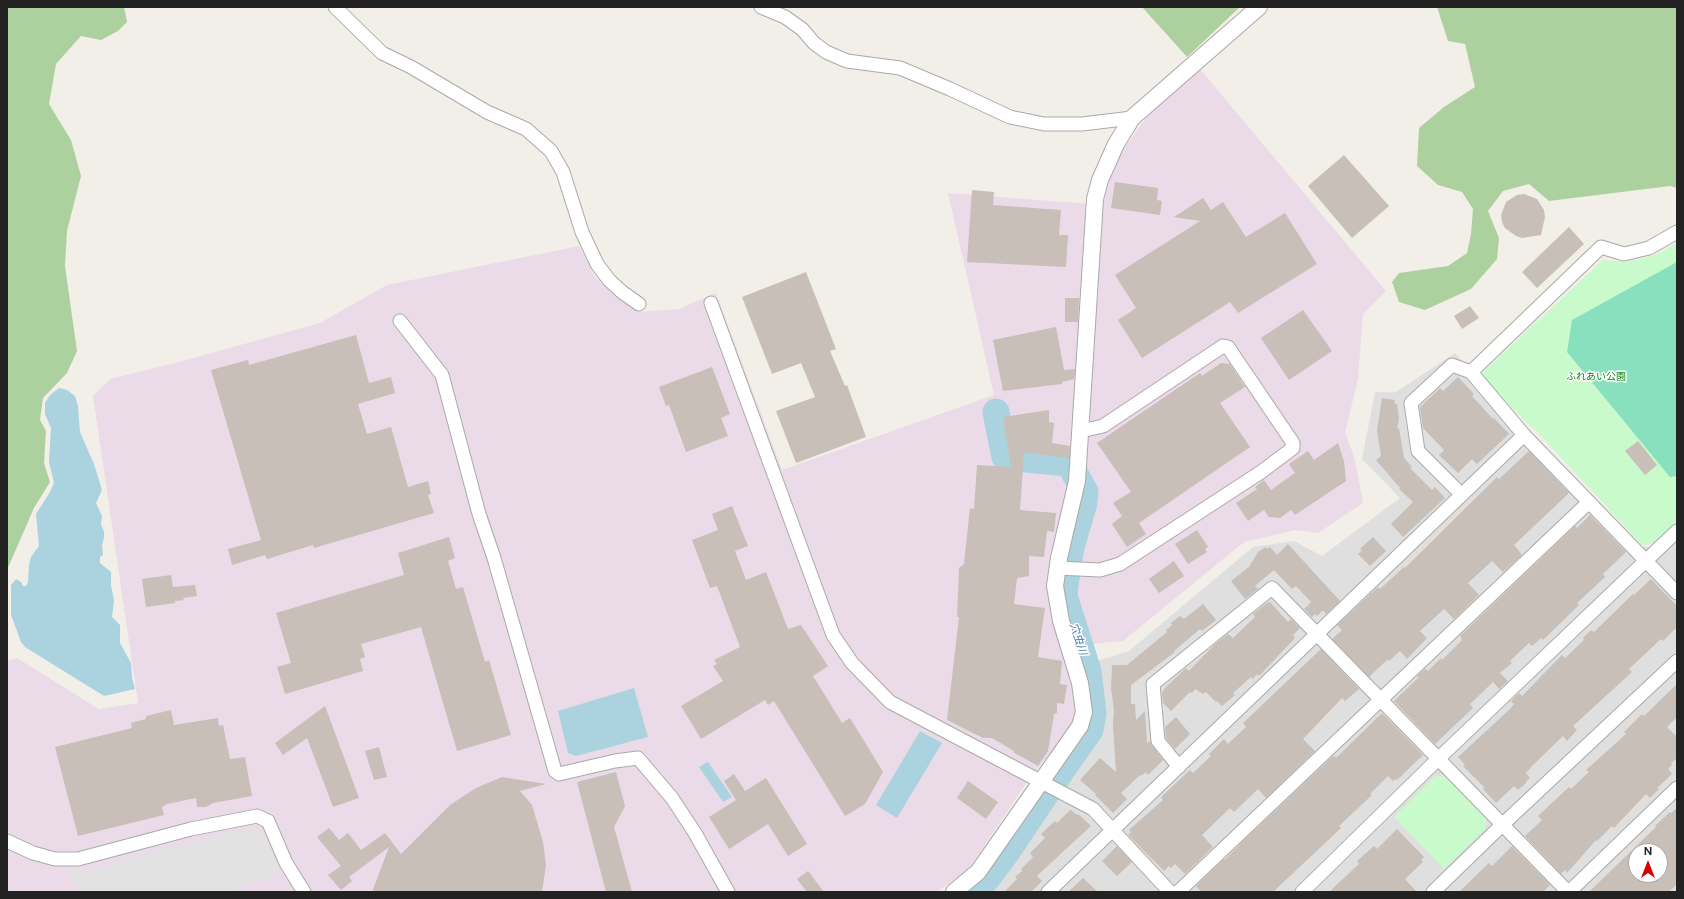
<!DOCTYPE html>
<html>
<head>
<meta charset="utf-8">
<style>
  body { margin:0 }
  #map { position:relative; width:1684px; height:899px; overflow:hidden; background:#f2efe9; font-family:Figtree,sans-serif }
  canvas { display:block }
  .frame { position:absolute; inset:0; border:8px solid #222; pointer-events:none }
  .north { position:absolute; left:1628px; top:843px; width:40px; height:40px; box-sizing:border-box; background:#fff; border:1px solid #a7a7a7; border-radius:50%; rotate:0deg; font-size:11px; font-weight:700; line-height:16px; text-align:center; color:#222 }
  .north::after { content:''; display:block; margin:auto; width:14px; height:18px; background:#d40000; clip-path:polygon(50% 0,100% 100%,50% 72%,0 100%) }
</style>
</head>
<body>
<div id="map">
<canvas width="1684" height="899"></canvas>
<div class="frame"></div>
<div class="north">N</div>
</div>
<script>
const context = document.querySelector('canvas').getContext('2d');
context.lineJoin = 'round';
function fill(path, color) {
  context.fillStyle = color;
  context.fill(path, 'evenodd');
}
function poly(rows) {
  const path = new Path2D();
  for (const r of rows) {
    path.moveTo(r[0], r[1]);
    for (let i = 2; i < r.length; i += 2) path.lineTo(r[i], r[i + 1]);
  }
  return path;
}
function stroke(path, color, width, dash) {
  context.strokeStyle = color;
  context.lineWidth = width;
  context.lineCap = dash ? 'butt' : 'round';
  context.setLineDash(dash || []);
  context.stroke(path);
}
function label(font, color, halo, rows, align = 'center') {
  context.font = font + ' Figtree,"Noto Sans JP",sans-serif';
  context.lineWidth = 3;
  context.setLineDash([]);
  context.textBaseline = 'middle';
  context.strokeStyle = halo;
  context.fillStyle = color;
  for (const [text, x, y, turn = 0] of rows) {
    context.save();
    context.translate(x, y);
    context.rotate((+turn || 0) * Math.PI / 180);
    context.textAlign = isNaN(turn) ? turn : align;
    if (halo) context.strokeText(text, 0, 0);
    context.fillText(text, 0, 0);
    context.restore();
  }
}
fill(poly([
  [1455,353,1641,547,1654,547,1677,525,1677,892,968,892,983,879,1094,725,1091,663,1129,651,1253,547,1294,541,1322,556,1400,498,1362,459,1375,392,1396,392],
  [1636,851,1660,851,1660,875,1636,875]
]), '#e0dfdf');
fill(poly([
  [1200,69,1386,291,1363,314,1358,379,1345,433,1354,456,1363,503,1318,533,1296,530,1244,542,1123,641,1068,646,1076,698,1076,718,1067,732,1025,785,968,870,937,892,7,892,7,661,17,658,99,709,138,703,93,396,110,379,175,363,320,323,387,285,579,246,595,277,617,297,638,312,679,309,716,293,782,470,994,395,948,193,1103,205,1114,163,1153,108]
]), '#ebdbe8');
fill(poly([
  [7,7,124,7,127,22,118,31,101,40,81,36,56,64,49,104,71,140,81,176,67,231,65,266,77,351,67,373,43,398,40,420,46,431,44,463,50,482,34,508,7,570],
  [1142,7,1240,7,1187,57],
  [1437,7,1677,7,1677,188,1670,186,1549,201,1529,184,1503,191,1488,211,1499,238,1497,259,1471,289,1425,310,1399,302,1392,282,1399,273,1448,266,1467,253,1471,234,1473,209,1462,192,1438,185,1417,166,1419,128,1444,107,1475,87,1465,44,1448,41]
]), '#add19e');
fill(poly([
  [1677,242,1677,521,1654,544,1642,545,1542,437,1483,380,1482,373,1603,260,1625,262,1657,255],
  [1435,776,1448,777,1487,817,1485,829,1444,869,1394,817]
]), '#c8facc');
fill(poly([
  [1677,262,1677,476,1670,477,1567,352,1572,320]
]), '#88e0be');
fill(poly([
  [253,827,262,832,281,871,233,892,79,892,70,872,83,870,85,873,112,866,111,863]
]), '#e2e2e2');
fill(poly([
  [59,388,67,390,75,396,78,406,80,432,94,464,102,490,96,503,102,516,101,525,104,531,104,537,102,546,103,555,100,557,100,563,111,572,111,585,114,601,112,617,120,625,120,643,131,663,132,678,135,689,104,696,25,647,21,642,11,615,11,585,16,579,21,582,23,586,26,586,28,582,29,565,31,557,39,546,36,514,50,492,54,483,49,462,51,428,45,414,45,403,50,395],
  [634,688,648,737,576,756,568,753,558,711],
  [920,731,942,743,897,818,876,805],
  [708,762,732,797,723,802,699,767]
]), '#aad3df');
stroke(poly([
  [971,892,985,881,1006,853,1061,771,1090,730,1093,713,1088,671,1064,596,1065,585,1071,547,1084,503,1085,492,1069,463,1005,457,996,412]
]), '#aad3df', 27);
fill(poly([
  [1344,155,1389,206,1352,238,1308,186],
  [1115,182,1158,188,1157,200,1162,201,1160,215,1111,208],
  [972,190,994,192,993,205,1061,210,1059,235,1068,235,1066,267,967,262],
  [1524,194,1537,199,1544,210,1545,217,1541,235,1522,238,1516,236,1505,228,1502,222,1501,215,1506,202,1517,195],
  [1203,198,1211,210,1223,202,1246,237,1285,213,1317,264,1238,313,1230,302,1142,358,1118,320,1136,308,1115,275,1200,221,1174,217],
  [1569,227,1584,244,1537,288,1522,272],
  [806,272,836,349,830,351,845,386,847,385,866,437,796,463,776,411,815,397,801,363,772,374,742,297],
  [1065,298,1079,298,1078,322,1065,322],
  [1470,306,1479,318,1462,329,1454,316],
  [1303,310,1332,351,1289,380,1261,338],
  [1056,327,1064,370,1075,369,1074,379,1062,382,1062,384,1003,391,993,340],
  [356,335,369,383,391,377,395,393,358,404,367,434,391,427,408,487,428,481,431,494,428,495,434,513,314,548,313,545,267,559,265,555,232,565,228,549,261,540,211,370,248,360,249,365],
  [1221,363,1230,364,1245,387,1220,403,1250,447,1139,523,1146,534,1127,547,1112,524,1122,516,1113,503,1131,492,1097,443,1200,373,1202,376],
  [712,367,730,414,721,418,728,436,686,452,669,405,666,406,659,387],
  [1458,377,1474,394,1472,396,1493,419,1494,418,1509,434,1477,464,1472,459,1458,473,1439,455,1444,450,1423,428,1420,407,1440,388,1443,391],
  [1382,398,1395,400,1394,403,1397,404,1399,418,1397,429,1399,428,1404,458,1412,467,1410,468,1432,490,1435,487,1445,498,1403,537,1391,524,1413,502,1399,489,1400,488,1376,460,1381,456,1377,431],
  [1049,410,1049,422,1054,423,1052,443,1070,446,1069,458,1024,452,1020,510,1056,513,1054,532,1047,531,1044,557,1029,556,1029,576,1017,578,1014,604,1045,608,1038,657,1062,661,1060,684,1067,685,1064,704,1057,703,1057,713,1054,714,1048,751,1038,766,1013,752,1014,751,992,738,983,738,947,720,959,617,957,617,959,568,964,564,970,508,974,509,977,465,1011,467,1003,417],
  [1638,441,1657,465,1645,475,1625,451],
  [1338,443,1344,461,1346,481,1295,515,1291,510,1280,518,1269,517,1264,510,1248,521,1236,503,1257,489,1255,487,1264,480,1271,490,1295,473,1289,464,1308,451,1314,460],
  [1529,451,1569,493,1514,545,1522,555,1503,572,1492,561,1468,583,1479,595,1454,619,1444,609,1420,631,1427,638,1407,659,1400,651,1389,661,1388,659,1369,677,1332,639,1342,630,1337,625,1378,587,1380,589,1404,567,1405,568,1497,477,1499,479],
  [732,506,748,546,735,551,746,580,766,572,788,629,801,625,828,666,813,676,842,723,850,718,883,772,865,804,845,816,774,701,768,705,765,700,701,739,681,706,723,681,713,666,717,664,714,660,740,647,717,586,710,588,692,540,718,530,712,514],
  [1590,515,1626,552,1603,574,1605,577,1577,603,1579,605,1543,640,1541,638,1532,646,1529,643,1510,661,1512,663,1500,673,1508,681,1499,689,1493,682,1470,704,1473,708,1435,744,1394,701,1418,678,1417,676,1425,669,1428,671,1441,658,1442,660,1462,640,1460,636,1575,526,1577,528],
  [1197,530,1208,547,1205,549,1207,552,1188,564,1175,544],
  [449,537,455,558,448,561,456,589,463,587,485,662,489,660,511,735,457,751,421,627,361,644,365,657,360,659,363,671,285,694,277,667,291,663,276,613,404,575,398,553],
  [1373,537,1386,551,1370,566,1358,554,1362,550,1360,549],
  [1288,544,1340,601,1326,614,1324,611,1322,611,1317,616,1315,614,1312,617,1304,609,1311,602,1296,586,1292,589,1274,570,1255,586,1258,589,1245,599,1231,581,1249,567,1258,552,1266,547,1267,549,1270,547,1277,555],
  [1174,561,1184,576,1159,593,1149,579],
  [171,575,173,587,195,585,197,596,183,598,184,600,175,601,175,603,146,607,142,579],
  [1651,579,1677,606,1677,627,1663,641,1661,639,1629,669,1632,672,1573,726,1577,730,1567,741,1563,736,1532,766,1526,773,1530,778,1526,781,1527,782,1518,790,1514,786,1496,803,1483,789,1484,787,1463,766,1465,765,1458,757,1510,709,1514,704,1511,701,1519,693,1522,696,1562,655,1565,658,1584,640,1583,638,1591,630,1594,632,1633,594,1634,595],
  [1268,602,1269,603,1270,602,1288,622,1291,619,1300,628,1293,635,1295,638,1259,676,1257,674,1253,679,1251,677,1233,693,1235,695,1222,706,1217,701,1216,702,1206,692,1203,694,1195,689,1192,693,1190,692,1171,711,1163,703,1162,693,1164,689,1186,668,1189,671,1214,645,1228,634,1233,638,1255,617,1253,614],
  [1203,604,1216,620,1202,631,1200,629,1174,651,1175,652,1131,685,1131,704,1135,704,1136,720,1145,711,1147,743,1150,741,1152,746,1163,760,1148,775,1146,772,1141,776,1140,775,1121,793,1127,799,1113,813,1095,795,1096,794,1080,780,1100,758,1116,772,1113,725,1114,711,1111,688,1112,665,1127,665,1167,632,1166,630,1172,625,1171,623,1180,616,1184,619],
  [1321,649,1359,689,1345,701,1342,698,1303,739,1315,751,1266,798,1258,789,1234,812,1230,808,1202,835,1213,847,1185,874,1175,864,1171,868,1169,866,1164,871,1128,835,1131,832,1129,830,1163,800,1161,797,1190,770,1193,773,1211,756,1209,754,1224,739,1228,744,1246,727,1243,723],
  [1677,684,1677,717,1667,727,1677,737,1677,758,1671,763,1672,765,1668,769,1672,774,1657,788,1659,789,1650,798,1646,794,1614,828,1612,826,1597,841,1596,840,1567,873,1565,870,1561,874,1525,836,1542,820,1538,816,1569,787,1571,789,1589,772,1586,770,1626,734,1624,732,1642,714,1644,716],
  [325,706,359,798,333,807,307,738,283,755,275,743],
  [171,710,174,725,218,718,219,726,223,725,230,759,245,757,252,796,213,803,206,807,197,807,196,798,167,804,162,807,164,815,78,836,55,747,132,728,131,723,146,719,146,716],
  [1382,713,1423,755,1397,780,1396,779,1393,781,1388,776,1370,794,1372,795,1339,826,1341,828,1273,892,1201,892,1196,886,1224,859,1225,860,1242,842,1332,757,1334,756,1336,758],
  [1176,717,1190,734,1175,749,1166,738,1165,727],
  [379,747,387,777,374,780,365,751],
  [616,772,625,806,614,827,632,892,606,892,577,782],
  [734,774,745,791,766,778,807,844,788,856,768,824,729,849,709,817,736,800,724,781],
  [502,777,546,784,520,791,532,805,543,842,546,865,542,892,372,892,389,847,349,877,352,881,341,890,328,875,341,866,317,837,329,828,339,840,348,833,361,850,385,833,401,854,450,805,476,788],
  [968,781,998,802,986,819,957,798],
  [1677,808,1677,884,1669,892,1589,892,1656,827,1655,826,1670,812,1671,813],
  [1636,851,1660,851,1660,875,1636,875],
  [1070,810,1071,810,1077,815,1078,814,1091,826,1040,873,1037,876,1042,881,1031,892,1004,892,1017,879,1015,877,1022,871,1021,869,1033,857,1030,853,1045,838,1041,834,1055,821,1057,823],
  [1397,829,1424,857,1421,860,1423,862,1405,879,1417,892,1329,892,1359,864,1357,861,1374,846,1377,849],
  [1117,846,1132,862,1117,876,1102,861],
  [1512,846,1550,885,1543,892,1459,892,1489,863,1492,866],
  [808,871,824,892,807,892,797,879],
  [1083,878,1098,892,1068,892]
]), '#c7bfb8');
const minor = poly([
  [335,7,382,53,411,67,487,112,526,129,551,151,563,172,582,232,597,264,609,280,622,292,639,304],
  [761,7,785,17,802,29,814,43,826,52,847,61,900,68,950,89,1010,117,1044,124,1082,124,1132,118],
  [711,303,833,635,852,663,890,702,1093,809,1170,892],
  [400,321,442,375,479,514,494,558,555,771,559,774,615,761,638,758,672,798,695,833,728,892],
  [1471,372,1601,247,1624,254,1649,248,1677,232],
  [1462,495,1418,451,1411,403,1452,365,1471,372,1524,435,1677,593],
  [1057,568,1100,570,1120,564,1261,472,1293,448,1293,443,1228,347,1223,346,1103,426,1081,431],
  [1179,767,1158,741,1153,684,1272,588,1568,892],
  [7,841,33,853,55,859,78,859,191,829,257,816,268,821,286,863,304,892],
  [1048,892,1524,435],
  [1178,892,1589,502],
  [1302,892,1438,759,1677,531],
  [1433,892,1502,825,1677,661],
  [1569,892,1677,788]
]);
const tertiary = poly([
  [954,892,978,872,1080,726,1084,712,1080,683,1061,621,1055,586,1059,558,1077,481,1095,199,1100,180,1116,144,1132,118,1259,7]
]);
stroke(minor, '#a9a9a9', 15);
stroke(tertiary, '#a9a9a9', 18);
stroke(minor, '#fff', 13);
stroke(tertiary, '#fff', 16);
label('10px', '#0c8416', '#fff', [
  ["ふれあい公園",1596,377]
]);
label('italic 11px', '#4a7aab', '#fff', [
  ["穴虫川",1078,639,72]
]);
</script>
</body>
</html>
